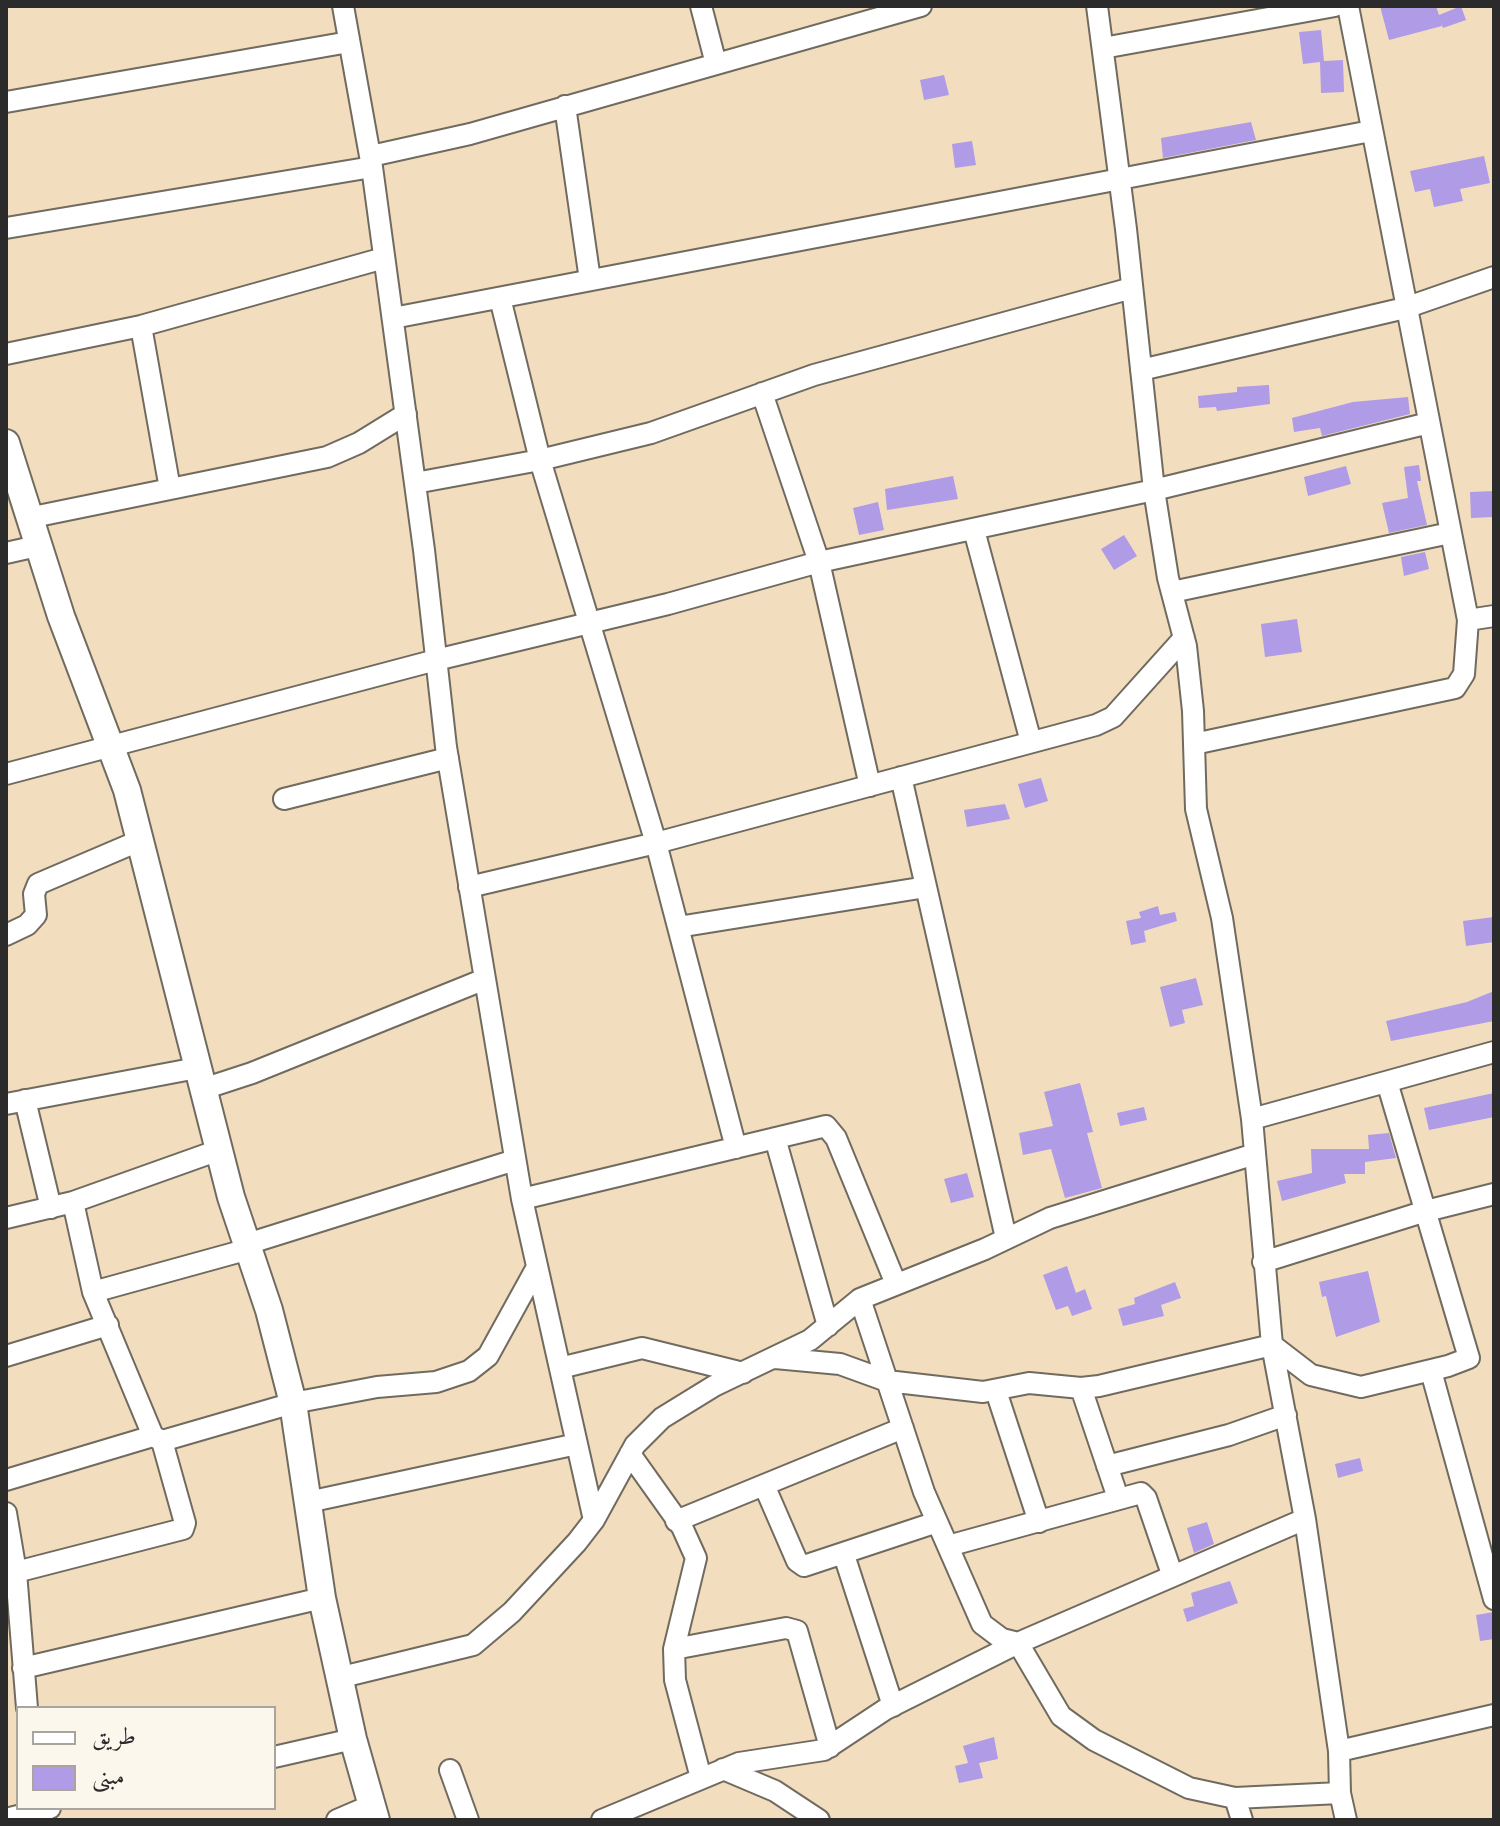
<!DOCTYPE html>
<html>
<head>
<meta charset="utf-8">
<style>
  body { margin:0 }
  #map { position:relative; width:1500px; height:1826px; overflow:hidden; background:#f2debf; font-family:"IM FELL Great Primer",Amiri,serif }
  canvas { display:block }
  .frame { position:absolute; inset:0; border:8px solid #2b2b2b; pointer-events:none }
  .legend { position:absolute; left:16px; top:1706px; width:260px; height:104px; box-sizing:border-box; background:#fbf7ec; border:2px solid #a8a59f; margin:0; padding:10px 14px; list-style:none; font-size:24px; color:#2b2b2b }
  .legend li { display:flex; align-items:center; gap:16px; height:40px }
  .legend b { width:40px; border:2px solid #a8a59f }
</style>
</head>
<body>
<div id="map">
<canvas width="1500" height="1826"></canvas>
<div class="frame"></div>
<ul class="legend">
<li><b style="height:10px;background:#fff"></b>طريق</li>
<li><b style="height:22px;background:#af9be6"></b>مبنى</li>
</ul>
</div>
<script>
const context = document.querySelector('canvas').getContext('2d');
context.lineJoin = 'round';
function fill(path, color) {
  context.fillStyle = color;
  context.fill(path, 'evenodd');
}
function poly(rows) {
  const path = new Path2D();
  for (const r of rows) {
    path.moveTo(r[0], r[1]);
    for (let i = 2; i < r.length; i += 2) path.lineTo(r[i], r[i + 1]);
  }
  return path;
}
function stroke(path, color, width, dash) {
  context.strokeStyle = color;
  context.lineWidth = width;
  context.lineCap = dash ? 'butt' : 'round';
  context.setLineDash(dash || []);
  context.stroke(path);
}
fill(poly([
  [1380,6,1436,6,1439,15,1461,6,1466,20,1443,28,1439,18,1442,26,1389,40],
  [1321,30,1324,61,1343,60,1344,92,1321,93,1320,62,1303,64,1299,32],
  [944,75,949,95,924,100,920,80],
  [1251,122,1256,140,1163,158,1161,138],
  [972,141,976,165,955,168,952,144],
  [1484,156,1490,183,1460,189,1463,201,1434,207,1430,189,1415,192,1410,171],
  [1269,385,1270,404,1217,411,1216,407,1199,408,1198,396,1237,392,1237,387],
  [1408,397,1410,414,1322,436,1320,428,1294,432,1292,418,1353,402],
  [1419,465,1421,481,1417,481,1427,525,1389,533,1382,503,1408,498,1404,467],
  [1346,466,1351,484,1308,496,1304,477],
  [953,476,958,499,887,510,885,489],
  [1494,491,1494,517,1471,518,1470,492],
  [878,502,884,530,859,535,853,508],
  [1124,535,1137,556,1114,570,1101,549],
  [1425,552,1429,569,1404,576,1401,557],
  [1297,619,1302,652,1265,657,1261,624],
  [1041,778,1048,801,1025,808,1018,784],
  [1005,804,1010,819,967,827,964,810],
  [1158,906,1160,915,1175,912,1177,921,1144,931,1146,942,1131,945,1126,921,1141,918,1139,912],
  [1494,917,1494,942,1466,946,1463,921],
  [1196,978,1203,1005,1182,1010,1185,1023,1170,1027,1160,987],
  [1494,991,1494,1021,1391,1041,1386,1021,1467,1002],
  [1080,1083,1093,1132,1087,1133,1102,1188,1065,1198,1051,1149,1023,1155,1019,1133,1053,1126,1044,1092],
  [1494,1093,1494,1117,1429,1130,1424,1108],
  [1144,1107,1147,1120,1120,1126,1117,1113],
  [1389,1133,1396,1158,1365,1162,1365,1174,1344,1174,1346,1183,1282,1201,1277,1181,1312,1173,1311,1149,1369,1149,1368,1135],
  [967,1173,974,1197,951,1203,944,1179],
  [1067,1266,1076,1293,1085,1289,1092,1309,1072,1316,1068,1306,1056,1310,1043,1275],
  [1368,1271,1380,1322,1336,1337,1326,1296,1322,1297,1319,1282],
  [1175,1282,1181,1298,1161,1305,1164,1316,1123,1326,1118,1309,1135,1304,1134,1298],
  [1360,1458,1363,1471,1338,1478,1335,1464],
  [1207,1522,1214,1544,1194,1553,1187,1528],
  [1230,1581,1238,1603,1187,1622,1183,1609,1194,1606,1191,1593],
  [1494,1612,1494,1639,1480,1641,1476,1615],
  [994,1737,998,1759,979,1763,983,1778,959,1783,955,1766,968,1763,963,1746]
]), '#af9be6');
const minor = poly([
  [343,6,372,167,424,550,446,747,522,1199,594,1520],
  [701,6,716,64],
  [1097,6,1126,229,1154,490,1168,578,1186,646,1193,711,1196,809,1222,918,1252,1119,1272,1345,1305,1519,1339,1751,1340,1793,1346,1820],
  [1103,48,1335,6],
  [6,102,349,42],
  [565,106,590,280],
  [371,156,470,134,921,6],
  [6,228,372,167],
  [500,298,540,460,656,843,736,1148],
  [393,318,1371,131],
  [141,326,170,489],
  [6,354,141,326,384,258],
  [1141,370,1405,308,1494,277],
  [762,393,819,562,870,786],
  [415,483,540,460,651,433,814,375,1132,288],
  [28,518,327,457,359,443,406,414],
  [974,530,1031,742],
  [6,553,37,546],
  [1172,592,1450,533],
  [1468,620,1494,616],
  [1194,744,1455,688,1464,674,1468,620,1348,6],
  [6,774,436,660,668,604,819,562,1154,490,1429,423],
  [901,777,1006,1238],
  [284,799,448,758],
  [469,887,656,843,1096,725,1113,717,1184,638],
  [678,927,926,887],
  [6,935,27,925,36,915,34,894,38,884,141,840],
  [203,1089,252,1073,485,979],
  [25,1100,51,1208],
  [6,1104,197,1068],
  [1252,1119,1494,1052],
  [775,1138,828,1326],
  [522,1199,826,1126,836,1138,896,1284],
  [73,1202,93,1292,153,1436],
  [6,1218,73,1202,219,1150],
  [247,1244,515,1160],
  [1263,1262,1426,1211,1494,1194],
  [93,1292,249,1249],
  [860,1299,924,1492,982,1624,1002,1639,1018,1643,1061,1716,1094,1740,1189,1788,1235,1798,1340,1793],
  [6,1356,108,1325],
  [775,1358,840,1364,887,1381,983,1392,1029,1383,1081,1388,1099,1386,1272,1345,1311,1375,1361,1387,1448,1366,1469,1358,1387,1082],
  [560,1368,642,1348,743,1373],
  [1431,1371,1494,1599],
  [1081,1388,1118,1498],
  [996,1391,1039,1522],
  [630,1454,682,1527,696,1558,674,1649,675,1680,701,1778],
  [1107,1466,1229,1435,1286,1415],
  [6,1480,153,1436,162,1441,293,1403,377,1387,436,1382,469,1371,488,1356,537,1267],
  [764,1485,797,1561,804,1566,937,1522],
  [308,1502,577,1444],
  [6,1513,16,1572,27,1708],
  [676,1521,903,1428],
  [948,1546,1141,1493,1146,1498,1172,1574],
  [844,1555,893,1706],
  [16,1572,183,1529,185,1523,162,1441],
  [674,1649,786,1628,797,1631,830,1747],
  [23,1668,322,1598],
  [342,1677,473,1645,512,1612,577,1542,594,1520,635,1445,662,1418,714,1386,810,1340,860,1299,985,1249,1050,1218,1255,1154],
  [1339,1751,1494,1715],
  [274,1757,353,1739],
  [723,1769,775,1791,819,1820],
  [450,1770,468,1820],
  [1235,1798,1242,1820],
  [6,1819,50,1808],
  [337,1820,372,1805],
  [602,1820,739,1763,824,1750,886,1709,1018,1643,1305,1519]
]);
const tertiary = poly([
  [6,443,61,616,127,790,231,1197,269,1310,293,1403,322,1598,353,1739,376,1820]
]);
stroke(minor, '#716a5f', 24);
stroke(tertiary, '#716a5f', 30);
stroke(minor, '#fff', 20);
stroke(tertiary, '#fff', 26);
</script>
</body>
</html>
